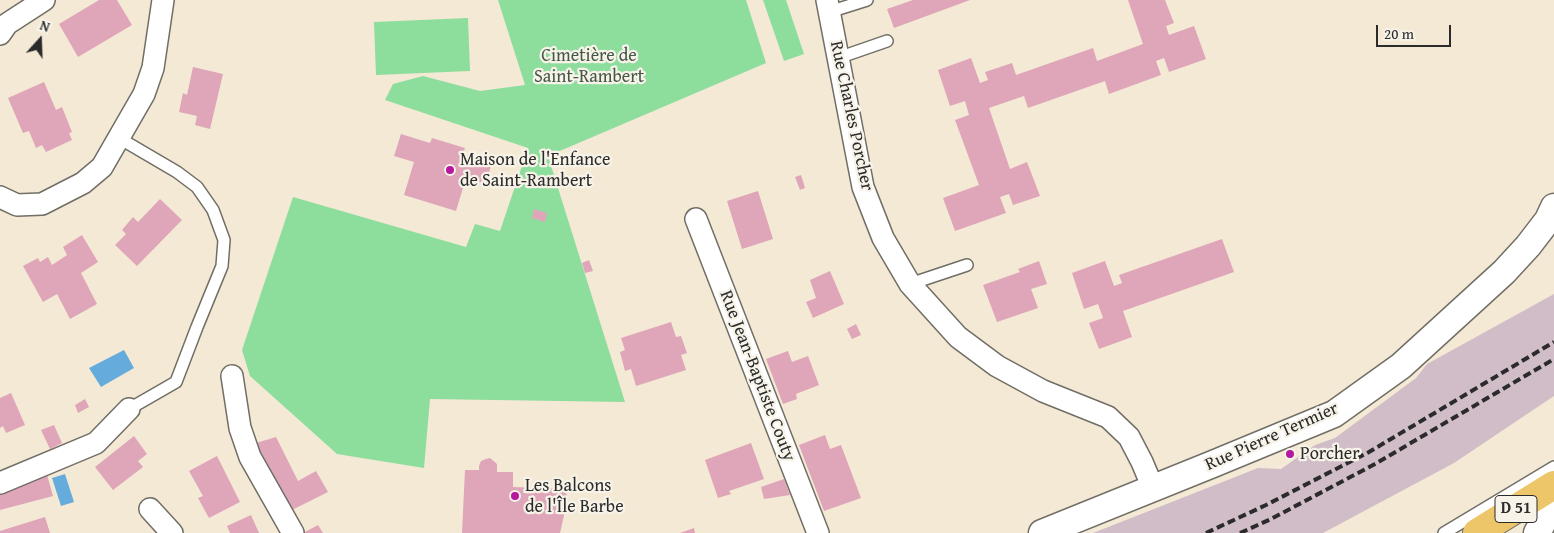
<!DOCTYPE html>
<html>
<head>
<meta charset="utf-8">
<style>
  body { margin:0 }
  #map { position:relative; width:1554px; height:533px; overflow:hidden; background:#f4e9d5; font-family:"Gentium Book Plus",serif }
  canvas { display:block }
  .north { position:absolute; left:15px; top:15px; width:50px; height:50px; -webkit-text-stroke:4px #f7f3e8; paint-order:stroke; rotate:20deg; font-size:14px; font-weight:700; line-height:20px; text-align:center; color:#2b2b2b }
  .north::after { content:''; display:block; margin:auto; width:18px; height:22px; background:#2b2b2b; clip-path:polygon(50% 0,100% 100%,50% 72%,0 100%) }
  .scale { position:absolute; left:1376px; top:25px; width:75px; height:22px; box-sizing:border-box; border:2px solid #2b2b2b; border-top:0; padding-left:6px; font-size:15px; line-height:18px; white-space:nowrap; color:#2b2b2b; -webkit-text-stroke:4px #f7f3e8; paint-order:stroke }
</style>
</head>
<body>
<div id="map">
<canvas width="1554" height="533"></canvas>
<div class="north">N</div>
<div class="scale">20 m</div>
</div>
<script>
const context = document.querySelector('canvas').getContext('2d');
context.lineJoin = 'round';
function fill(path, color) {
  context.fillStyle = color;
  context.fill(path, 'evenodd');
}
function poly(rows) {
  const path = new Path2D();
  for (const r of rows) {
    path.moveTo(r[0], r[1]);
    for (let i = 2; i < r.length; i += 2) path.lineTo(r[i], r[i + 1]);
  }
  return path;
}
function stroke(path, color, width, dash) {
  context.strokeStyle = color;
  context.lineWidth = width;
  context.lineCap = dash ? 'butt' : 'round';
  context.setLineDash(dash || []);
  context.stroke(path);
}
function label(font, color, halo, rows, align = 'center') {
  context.font = font + ' "Gentium Book Plus",serif';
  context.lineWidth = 4.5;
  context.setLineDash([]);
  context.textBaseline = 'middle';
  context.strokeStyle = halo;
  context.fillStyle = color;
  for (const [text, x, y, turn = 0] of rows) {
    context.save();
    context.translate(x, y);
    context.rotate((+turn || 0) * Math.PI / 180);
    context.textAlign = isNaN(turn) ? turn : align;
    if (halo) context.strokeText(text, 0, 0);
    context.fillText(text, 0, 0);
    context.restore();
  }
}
fill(poly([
  [1554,294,1554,396,1454,463,1323,533,1093,533,1258,468,1281,469,1315,445,1335,438,1416,378,1427,364]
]), '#d1bdc8');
fill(poly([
  [498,0,746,0,766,63,548,156,625,402,430,399,424,468,337,454,250,376,242,350,293,197,466,247,475,224,500,231,528,148,385,100,393,84,423,76,480,91,525,85],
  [763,0,786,0,804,54,784,61],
  [468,18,470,71,376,75,374,22]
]), '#8ddd9d');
fill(poly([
  [124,350,134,368,101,387,89,368],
  [65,474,74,502,61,506,52,478]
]), '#65acdc');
fill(poly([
  [99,0,117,0,132,25,78,57,59,24],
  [913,0,970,0,894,28,887,9],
  [1128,0,1165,0,1174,23,1166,26,1169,35,1194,26,1206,59,1169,72,1164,58,1156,61,1161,75,1109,94,1105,81,1028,108,1024,96,989,108,1010,169,1027,162,1040,196,1013,205,1009,194,1000,197,1006,213,955,231,943,198,979,185,955,120,969,115,965,101,950,106,938,70,971,58,980,83,988,80,985,72,1012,63,1016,75,1093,48,1097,61,1143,44],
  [193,67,223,74,210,129,195,125,197,116,179,112,183,93,187,95],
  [44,82,56,110,62,107,72,132,69,133,72,140,46,152,42,145,36,148,29,131,23,133,8,98],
  [401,134,430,143,432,138,465,148,463,154,492,162,486,184,466,178,456,211,404,195,414,162,394,156],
  [801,175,805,188,800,190,795,177],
  [758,191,773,239,742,249,727,201],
  [160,199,182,220,137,266,115,245,126,234,122,230,133,217,138,222],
  [534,209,547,213,545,222,532,218],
  [82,235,98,262,81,273,97,304,70,319,57,294,43,302,23,266,38,258,40,262,48,257,52,265,67,255,63,247],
  [1222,239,1234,272,1123,311,1132,337,1099,349,1089,323,1103,318,1098,304,1084,309,1072,273,1105,261,1114,286,1122,283,1119,275],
  [589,260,593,271,585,273,582,263],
  [1039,261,1047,284,1031,289,1038,308,997,322,983,285,1020,272,1018,269],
  [830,271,844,304,813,318,806,302,816,298,810,280],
  [671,322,676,337,681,336,687,353,681,355,686,370,636,386,631,369,625,371,620,352,625,350,621,338],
  [856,324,861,335,852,339,847,329],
  [788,351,792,362,808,356,819,385,796,394,797,399,783,404,766,359],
  [11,393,25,425,6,433,3,426,0,428,0,398],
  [85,399,89,407,78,413,75,405],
  [54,425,62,443,50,449,41,430],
  [825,435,830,449,841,445,861,498,824,511,799,445],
  [134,436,147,454,138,461,143,467,113,490,95,467],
  [276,437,298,481,316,471,328,492,292,510,256,443],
  [751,443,764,479,729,491,731,494,718,498,705,460],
  [217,456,240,502,209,518,198,498,203,496,189,471],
  [490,458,497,464,497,472,513,472,513,487,567,489,565,511,560,533,462,533,465,470,479,470,479,466,481,461,486,459],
  [46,471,53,496,0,510,0,490],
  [784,479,790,495,764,499,761,487],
  [251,515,259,533,230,533,227,526],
  [45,517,50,533,0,533,0,531],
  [318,525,323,533,303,533],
  [694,528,695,533,680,533]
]), '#dfa5b9');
const service = poly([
  [829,12,867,0],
  [838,58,887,41],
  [119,138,177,172,197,187,213,210,224,240,222,266,197,327,176,382,129,409],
  [910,284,967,265],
  [1444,533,1554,467]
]);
const minor = poly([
  [827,0,863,187,883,238,910,284,958,337,997,366,1043,391,1108,417,1129,437,1142,462,1153,488],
  [0,34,7,24,44,0],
  [0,197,17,205,42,204,83,183,102,167,144,94,153,68,163,0],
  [696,219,818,533],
  [232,376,240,428,250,457,293,533],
  [0,483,96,443,129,409],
  [150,509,172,533]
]);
const tertiary = poly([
  [1042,533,1213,464,1334,414,1401,366,1504,272,1528,246,1548,220,1554,207],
  [1537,533,1554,502]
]);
const primary = poly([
  [1477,533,1554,485]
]);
stroke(service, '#716e66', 14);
stroke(minor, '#716e66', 24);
stroke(tertiary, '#716e66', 29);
stroke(primary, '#716e66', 30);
stroke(service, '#fff', 11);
stroke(minor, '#fff', 21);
stroke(tertiary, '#fff', 26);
stroke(primary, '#ecc669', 28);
stroke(poly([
  [1206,533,1266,505,1369,452,1554,342],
  [1240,533,1271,519,1375,464,1554,359]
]), '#2b2b2b', 4, [8, 4]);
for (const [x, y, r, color] of [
  [450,170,5,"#b5179e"],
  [1290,454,5,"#b5179e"],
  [515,496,5,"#b5179e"]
]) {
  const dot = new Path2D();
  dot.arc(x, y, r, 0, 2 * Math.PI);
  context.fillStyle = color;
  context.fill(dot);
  stroke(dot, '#f7f3e8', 2);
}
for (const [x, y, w] of [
  [1516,509,42]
]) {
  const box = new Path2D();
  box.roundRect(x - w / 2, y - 13.5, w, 27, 4);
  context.fillStyle = '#f7f3e8';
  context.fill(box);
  stroke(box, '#2b2b2b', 1);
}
label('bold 16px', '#2b2b2b', null, [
  ["D 51",1516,509]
]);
label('18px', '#445848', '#f7f3e8', [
  ["Cimetière de",589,56],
  ["Saint-Rambert",589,77]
]);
label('18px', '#2b2b2b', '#f7f3e8', [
  ["Rue Charles Porcher",851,116,78],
  ["Rue Jean-Baptiste Couty",757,376,69],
  ["Rue Pierre Termier",1272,437,-24]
]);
label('18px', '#2b2b2b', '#f7f3e8', [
  ["Maison de l'Enfance",460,160],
  ["de Saint-Rambert",460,181],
  ["Porcher",1300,454],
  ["Les Balcons",525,486],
  ["de l'Île Barbe",525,507]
], 'left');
</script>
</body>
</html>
